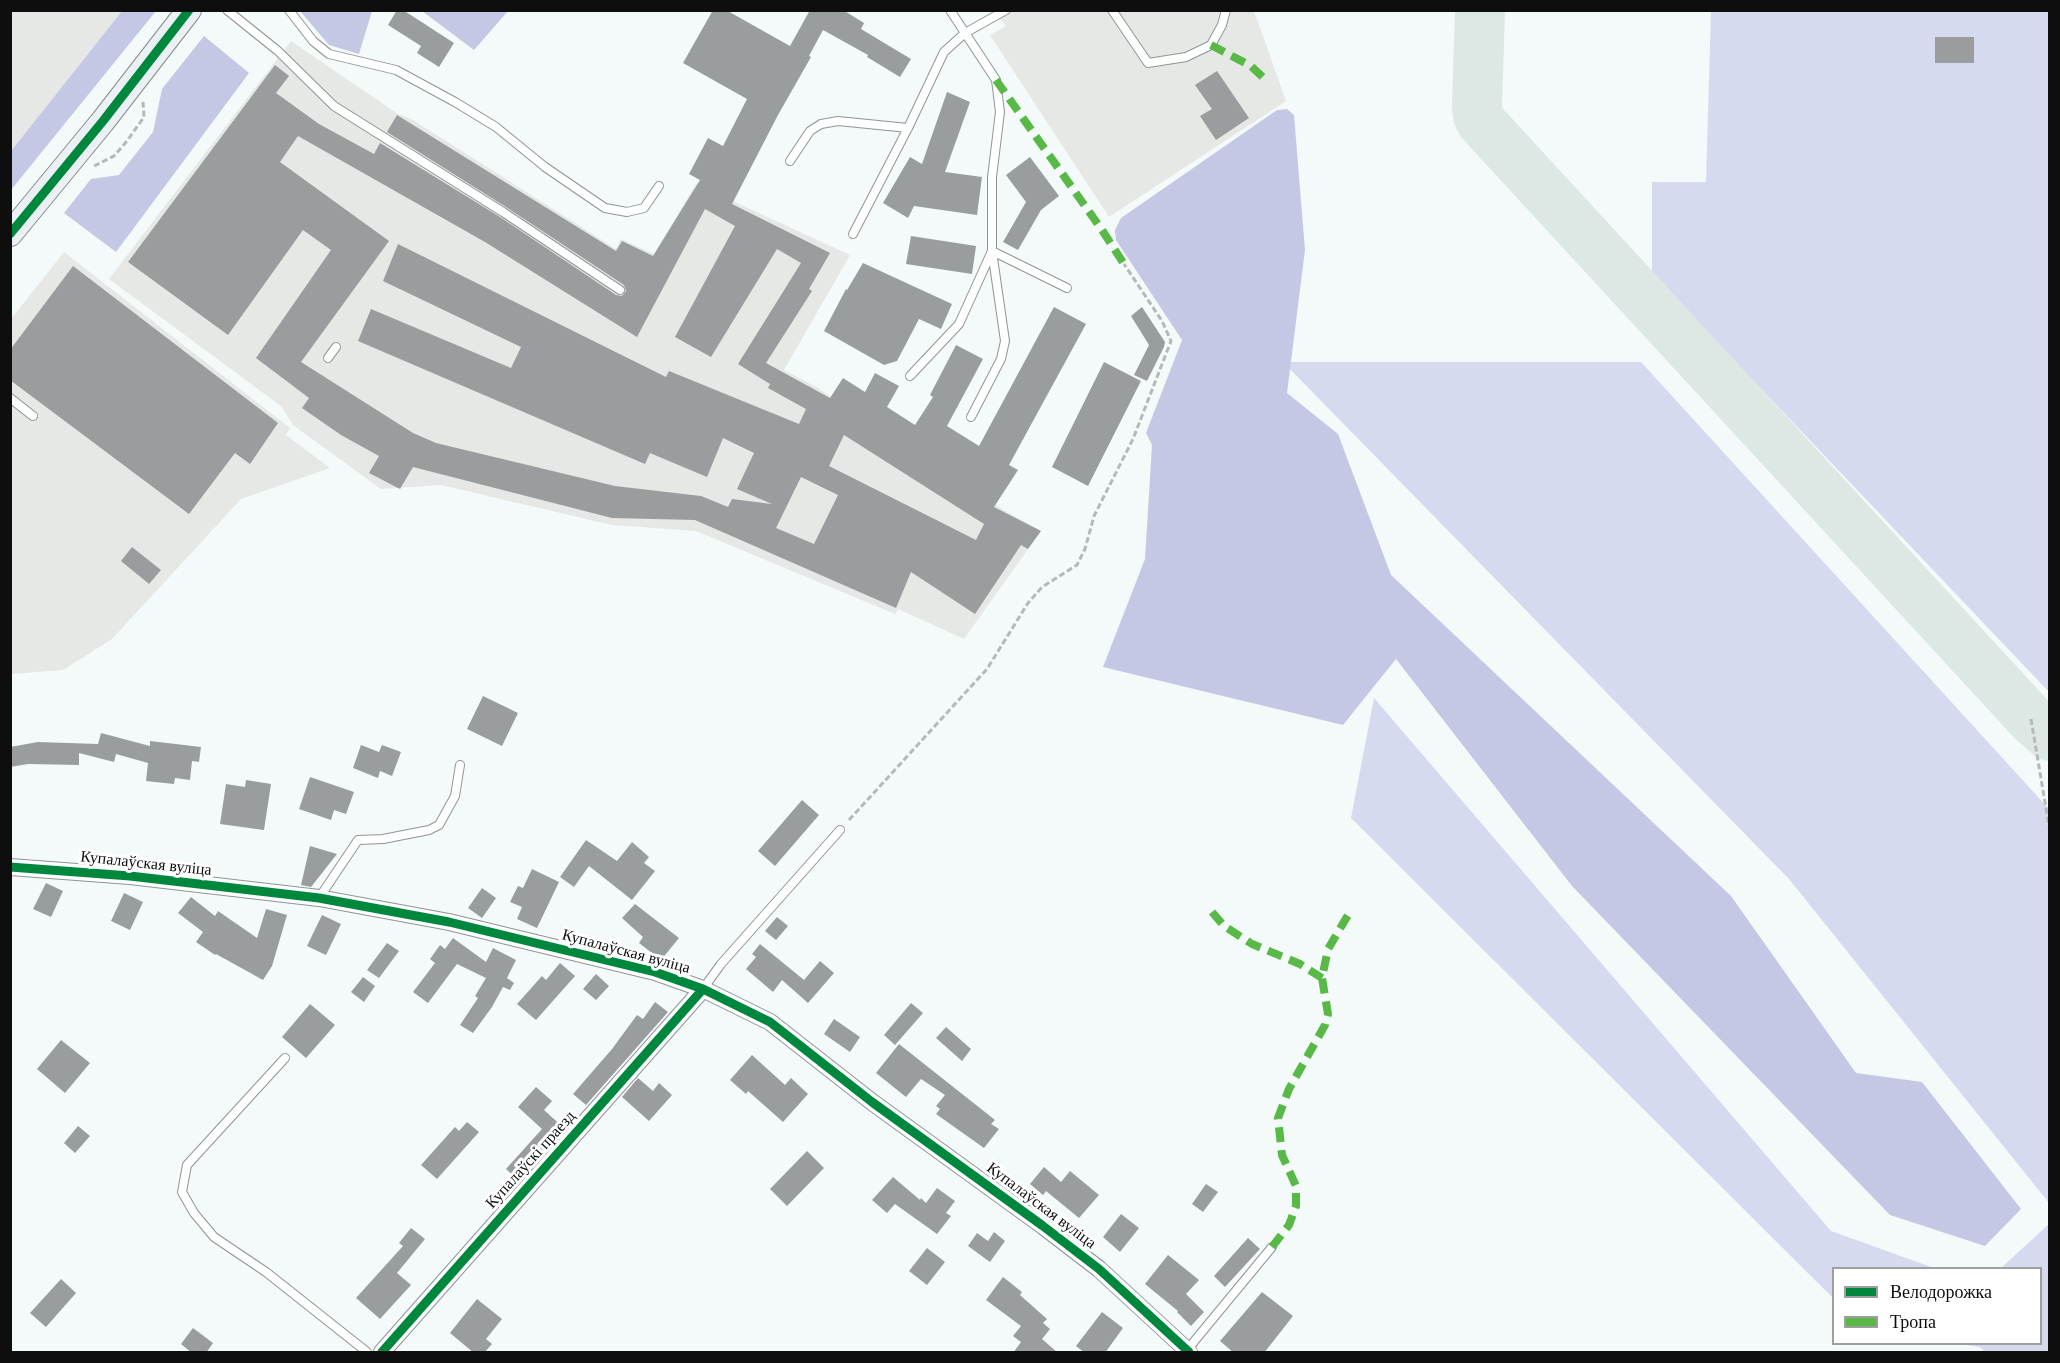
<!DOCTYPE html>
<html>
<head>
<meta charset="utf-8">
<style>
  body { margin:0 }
  #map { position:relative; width:2060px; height:1363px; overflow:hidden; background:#f4f9fa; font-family:"Times New Roman",serif }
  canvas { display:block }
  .frame { position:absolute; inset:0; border:12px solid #0e0e0e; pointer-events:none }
  .legend { position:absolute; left:1832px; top:1267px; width:210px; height:78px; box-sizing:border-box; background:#fff; border:2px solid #9f9f9f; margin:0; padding:8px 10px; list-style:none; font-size:18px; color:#0e0e0e }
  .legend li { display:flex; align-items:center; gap:12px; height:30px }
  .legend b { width:30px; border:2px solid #9f9f9f }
</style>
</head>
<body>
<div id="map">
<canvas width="2060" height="1363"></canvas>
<div class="frame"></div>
<ul class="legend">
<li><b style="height:8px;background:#00873e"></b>Велодорожка</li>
<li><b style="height:8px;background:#58b947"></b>Тропа</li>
</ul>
</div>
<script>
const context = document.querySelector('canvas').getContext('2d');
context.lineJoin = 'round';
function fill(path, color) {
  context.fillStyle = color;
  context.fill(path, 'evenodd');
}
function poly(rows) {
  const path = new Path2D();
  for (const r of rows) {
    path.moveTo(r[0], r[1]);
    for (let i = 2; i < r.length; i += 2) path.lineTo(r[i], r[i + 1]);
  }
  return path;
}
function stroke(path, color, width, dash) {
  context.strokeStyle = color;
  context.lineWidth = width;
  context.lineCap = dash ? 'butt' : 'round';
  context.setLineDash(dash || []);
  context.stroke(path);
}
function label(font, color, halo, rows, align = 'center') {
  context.font = font + ' "Times New Roman",serif';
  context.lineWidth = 6;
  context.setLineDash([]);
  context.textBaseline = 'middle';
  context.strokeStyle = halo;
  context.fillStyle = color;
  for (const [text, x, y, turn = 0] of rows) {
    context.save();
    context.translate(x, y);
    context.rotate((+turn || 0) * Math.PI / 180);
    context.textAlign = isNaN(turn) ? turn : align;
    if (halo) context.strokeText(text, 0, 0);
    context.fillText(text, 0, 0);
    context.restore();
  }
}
fill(poly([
  [11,10,122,11,11,151,10,11],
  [994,11,1254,11,1286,101,1109,217,990,35,1006,26],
  [291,41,398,114,413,120,616,249,621,239,654,254,696,184,850,255,784,370,818,388,897,442,1002,509,1041,531,964,639,898,609,895,614,696,531,612,525,441,485,381,489,293,425,281,406,109,279],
  [64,252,290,428,286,435,330,468,241,499,112,639,63,670,11,674,11,319]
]), '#e5e8e4');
fill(poly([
  [1711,11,2049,11,2049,692,1652,274,1652,182,1706,182],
  [1283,362,1641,362,2049,809,2049,1203,1789,879],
  [1374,698,1831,1231,1934,1268,1834,1268,1833,1298,1351,818],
  [2049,1224,2049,1352,1985,1352,1980,1347,1959,1344,2040,1344,2040,1268,2001,1268]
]), '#d6daee');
fill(poly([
  [122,11,156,11,11,190,11,151],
  [300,11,372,11,359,54,329,45],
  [422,11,508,11,474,50],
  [204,36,249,73,116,252,64,213,91,179,119,175,153,132,162,89],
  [1287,109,1294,115,1305,250,1287,393,1338,434,1391,575,1731,896,1856,1073,1922,1082,2021,1209,1985,1246,1890,1215,1572,886,1396,659,1343,725,1103,667,1145,559,1152,445,1146,433,1182,340,1116,240,1115,230,1121,218,1277,110]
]), '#c5c8e5');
stroke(poly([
  [1480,10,1477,105,1478,116,1482,123,2031,719,2050,736]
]), '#dde7e4', 50);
fill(poly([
  [397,10,403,10,454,43,439,67,417,53,421,46,388,25],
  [713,10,726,10,790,46,810,10,843,10,864,23,861,29,911,59,900,77,867,57,868,55,823,30,809,56,811,57,778,115,732,204,830,253,809,289,812,291,766,363,830,398,843,378,865,392,875,373,899,386,887,407,915,425,933,397,930,395,956,345,983,359,947,426,979,446,1054,307,1086,324,1009,465,1018,470,994,507,1041,531,1028,549,1021,545,975,614,911,572,896,608,695,520,612,518,413,467,400,489,369,473,379,456,341,435,302,408,309,398,256,358,331,250,303,230,228,335,128,262,275,65,289,76,276,93,319,124,374,154,380,143,500,217,616,295,622,296,626,291,624,285,506,207,387,132,397,115,616,251,622,241,653,256,700,180,689,174,708,138,723,146,747,99,683,63],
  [298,136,485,242,637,337,705,209,735,226,675,337,711,357,777,249,801,263,738,364,770,384,768,388,806,409,799,424,669,371,666,377,398,244,383,281,521,347,511,368,371,309,358,341,645,464,650,453,707,477,723,438,754,453,737,489,772,504,732,499,728,507,701,496,615,486,436,443,413,433,301,362,389,241,280,162],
  [844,435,984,524,976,540,829,466],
  [801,477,838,495,814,544,776,528],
  [1935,37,1974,37,1974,63,1935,63],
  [1217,71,1249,118,1216,140,1200,116,1212,109,1195,85],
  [947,92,970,102,945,172,982,177,977,215,914,206,908,218,883,203,910,157,922,164],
  [1030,157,1059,196,1041,210,1018,250,1003,242,1026,202,1006,175],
  [911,236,976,246,972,274,906,264],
  [863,263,952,304,941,329,919,319,897,361,884,365,824,331,846,289,847,290],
  [73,266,278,423,250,464,235,453,189,514,10,380,10,350],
  [1142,307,1165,342,1164,347,1147,381,1134,375,1149,345,1131,316],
  [1104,362,1141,381,1088,486,1052,467],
  [132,547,161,570,149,584,121,561],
  [483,696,518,713,502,746,467,729],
  [101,733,150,746,150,741,201,747,199,762,192,761,190,780,175,778,174,784,146,781,148,763,116,754,114,762,79,753,79,765,28,764,10,767,10,747,38,742,98,744],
  [361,745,379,752,382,745,401,752,392,776,380,771,378,778,353,768],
  [310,777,354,792,346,814,334,810,331,820,299,809],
  [246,780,271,784,264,830,220,824,226,784,245,787],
  [802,800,819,815,775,866,758,851],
  [586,840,617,861,632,842,649,857,644,863,655,871,632,900,589,866,574,887,560,877],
  [310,846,337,854,311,887,301,885],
  [532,869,559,882,537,928,517,919,522,907,510,902,518,886,523,888],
  [46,883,63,891,51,917,33,909],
  [482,888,496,898,482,918,468,908],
  [124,893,143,902,130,930,111,921],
  [191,897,215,916,218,911,257,938,266,909,287,915,272,966,263,980,216,954,215,955,196,942,203,932,178,913],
  [635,904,679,938,661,960,639,943,643,937,622,918],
  [322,915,341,924,326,955,307,946],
  [777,917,788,926,776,940,765,931],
  [453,938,486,962,493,948,516,960,507,978,514,983,510,990,503,987,492,1007,473,1033,460,1025,478,998,475,996,486,978,457,964,428,1003,413,992,435,963,430,959,440,945,445,949],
  [387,943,399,951,379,978,367,970],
  [760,944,804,980,820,961,834,973,808,1003,782,980,773,992,746,969,756,957,752,954],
  [560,963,575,976,536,1020,517,1004,542,976,546,980],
  [596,974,609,986,596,1000,583,989],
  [363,977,375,986,364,1002,351,992],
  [655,1002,668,1012,586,1105,573,1094,612,1049,637,1015,643,1019],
  [911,1003,923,1013,895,1045,884,1035],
  [310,1004,335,1025,306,1058,282,1037],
  [834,1019,860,1037,850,1052,824,1034],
  [946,1027,971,1049,962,1061,936,1038],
  [61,1040,90,1063,65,1093,37,1069],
  [899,1044,995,1120,991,1124,999,1129,984,1148,936,1114,940,1109,936,1106,945,1095,921,1079,906,1097,876,1073],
  [752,1055,785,1085,791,1078,808,1094,783,1122,748,1091,746,1094,730,1080],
  [638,1078,653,1091,659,1083,672,1095,649,1121,622,1097],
  [536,1087,552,1101,544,1110,565,1129,519,1181,506,1169,542,1129,518,1107],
  [467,1122,479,1132,437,1179,421,1165,455,1127,459,1131],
  [78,1126,90,1136,75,1153,64,1143],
  [807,1151,824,1168,787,1206,770,1189],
  [1044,1167,1061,1182,1070,1171,1099,1195,1079,1218,1046,1191,1043,1195,1030,1184],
  [893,1177,920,1200,921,1198,926,1203,937,1188,955,1201,946,1213,951,1216,937,1234,895,1204,887,1213,872,1200],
  [1206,1184,1218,1192,1203,1212,1192,1204],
  [1121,1214,1139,1228,1120,1252,1103,1237],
  [411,1228,425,1239,397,1273,411,1285,380,1319,356,1298,403,1246,399,1243],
  [994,1232,1005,1241,990,1262,968,1246,977,1233,988,1241],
  [1248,1238,1260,1249,1225,1287,1214,1276],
  [927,1248,945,1262,927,1285,909,1271],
  [1168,1255,1199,1280,1186,1294,1204,1312,1191,1326,1177,1312,1178,1311,1145,1284],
  [1003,1277,1022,1292,1020,1295,1047,1319,1043,1323,1050,1329,1042,1339,1058,1353,1013,1353,1021,1342,1013,1336,1021,1326,986,1300],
  [61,1279,76,1293,46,1327,30,1313],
  [1262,1292,1293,1316,1264,1353,1234,1353,1220,1341],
  [477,1299,502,1319,486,1339,492,1344,484,1353,474,1353,450,1333],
  [1102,1312,1123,1328,1105,1353,1085,1353,1076,1346],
  [193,1328,213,1343,206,1353,192,1353,181,1344]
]), '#999d9e');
const lane = poly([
  [227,10,278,51,334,106,503,212,620,290],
  [289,10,313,41,329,54,396,70,455,102,496,127,545,167,605,208,627,212,644,208,659,186],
  [950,10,996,80,1000,112,992,177,992,251,1005,341,1001,359,971,417],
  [1112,10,1148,63,1186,57,1211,45,1222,25,1226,10],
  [790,161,810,131,821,124,838,121,908,128],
  [853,234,908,128,944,52,965,33,1006,10],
  [328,358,336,347],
  [910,376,959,324,992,251,1067,288],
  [10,398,33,416],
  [319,898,358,840,383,839,429,830,439,825,455,796,460,765],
  [703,989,721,964,840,830],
  [285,1058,187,1165,182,1192,194,1213,214,1237,266,1272,367,1352],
  [1187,1350,1272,1247]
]);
const street = poly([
  [10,867,130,876,319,898,449,922,655,972,703,989,770,1022,872,1102,1043,1226,1099,1269,1189,1352],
  [382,1352,703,989]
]);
const secondary = poly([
  [10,234,103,121,189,10]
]);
stroke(lane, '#929494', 10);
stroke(street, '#929494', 18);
stroke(secondary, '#888a8b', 26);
stroke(poly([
  [94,166,114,156,127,141,144,117,143,102],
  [2031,719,2050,832],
  [849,820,987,669,1028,603,1042,587,1077,565,1085,549,1094,516,1133,439,1171,341,1162,321,1124,264]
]), '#b7b8b8', 3, [6, 3]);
stroke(lane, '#fdfefe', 8);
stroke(street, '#fdfefe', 16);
stroke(secondary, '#ebf0f4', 24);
stroke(poly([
  [1211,45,1251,66,1268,82],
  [996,80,1102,230,1124,264],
  [1212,912,1224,926,1252,944,1300,964,1322,978],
  [1272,1247,1289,1225,1296,1206,1296,1186,1282,1155,1278,1118,1289,1089,1325,1025,1328,1014,1322,978,1328,949,1351,910]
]), '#58b947', 8, [15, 8]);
stroke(poly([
  [10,234,103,121,189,10],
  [10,867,130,876,319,898,449,922,655,972,703,989,770,1022,872,1102,1043,1226,1099,1269,1189,1352],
  [382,1352,703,989]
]), '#00873e', 9);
label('16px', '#0e0e0e', '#fff', [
  ["Купалаўская вуліца",146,864,6],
  ["Купалаўская вуліца",626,952,15],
  ["Купалаўскі праезд",531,1160,-48],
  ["Купалаўская вуліца",1041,1206,37]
]);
</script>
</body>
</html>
